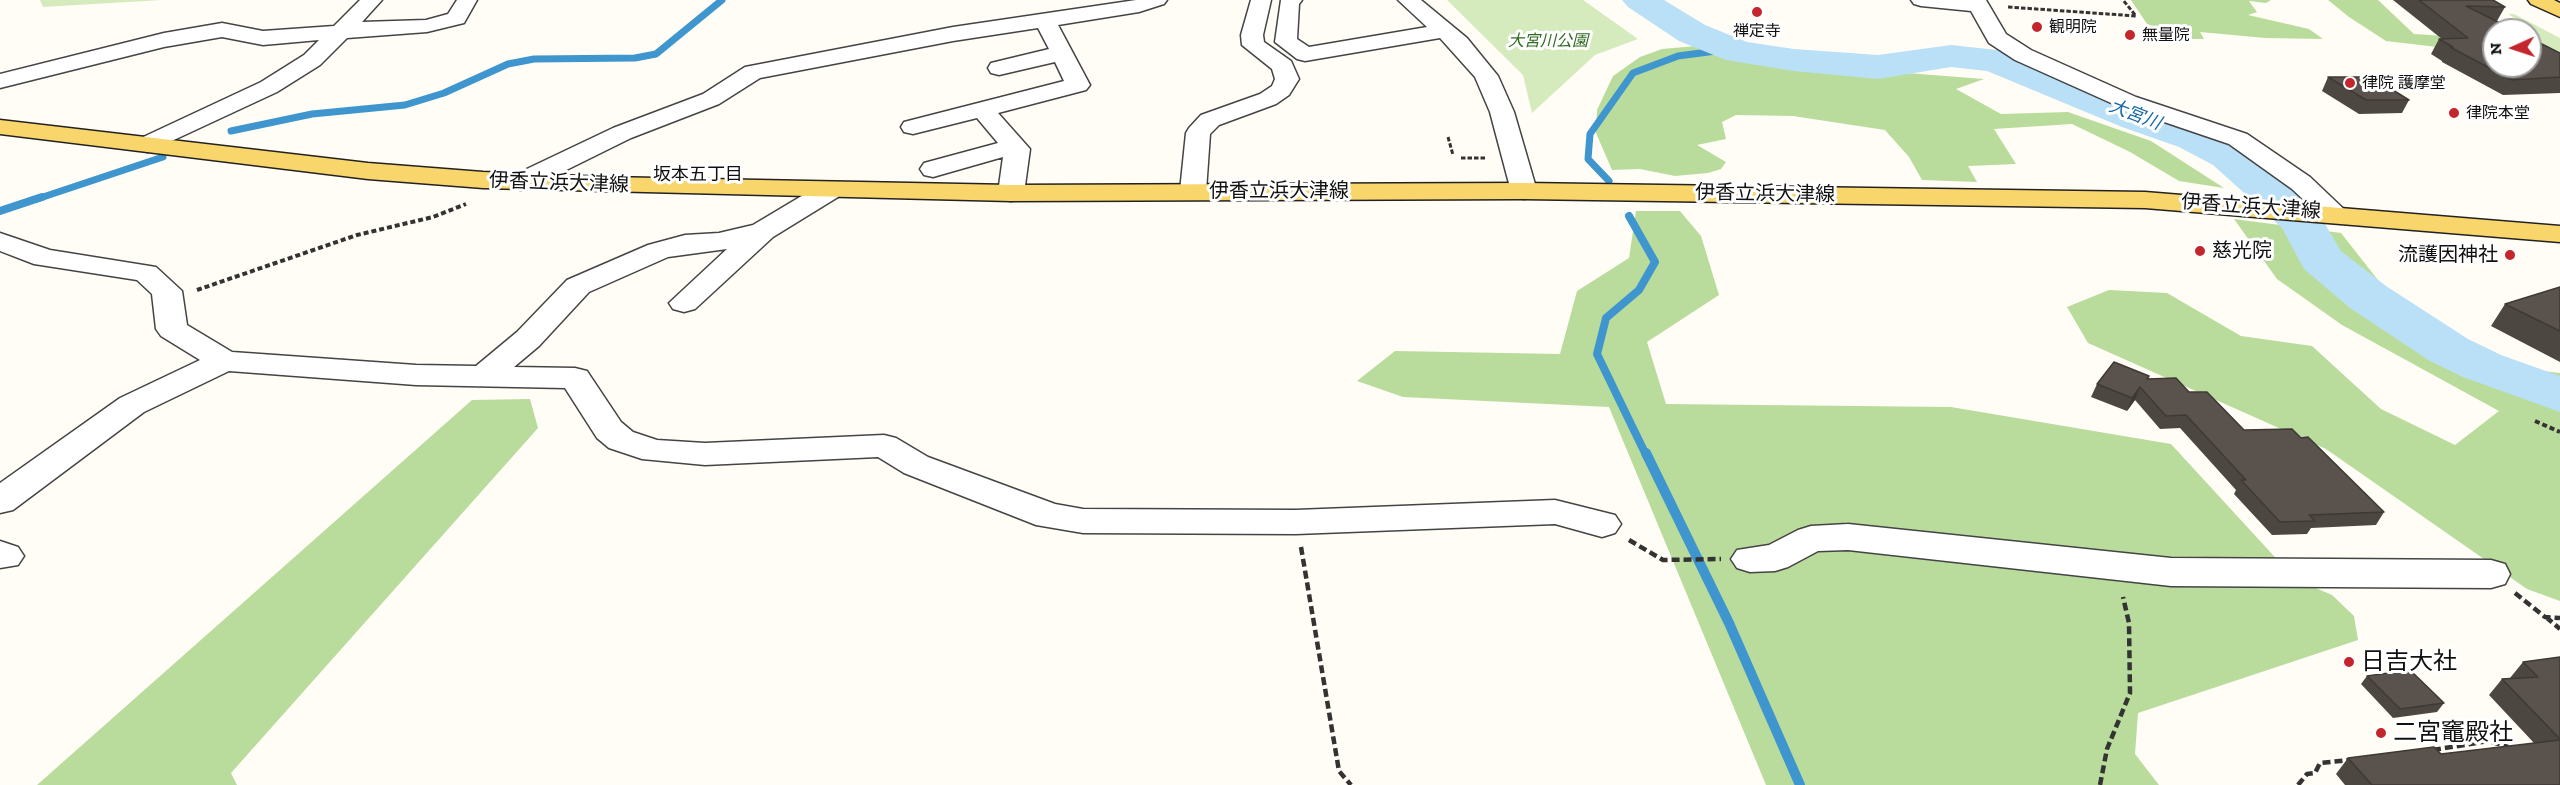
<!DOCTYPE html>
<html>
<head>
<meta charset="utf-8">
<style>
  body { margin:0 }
  #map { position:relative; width:2560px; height:785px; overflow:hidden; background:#fffdf5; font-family:"Zilla Slab",serif }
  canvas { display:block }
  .north { position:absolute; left:2482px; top:18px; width:60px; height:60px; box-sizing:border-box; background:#fff; border:2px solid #a0a0a0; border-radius:50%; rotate:267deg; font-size:16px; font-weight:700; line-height:24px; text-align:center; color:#111 }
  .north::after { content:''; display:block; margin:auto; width:21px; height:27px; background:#c4262e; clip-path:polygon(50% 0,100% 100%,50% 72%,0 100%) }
</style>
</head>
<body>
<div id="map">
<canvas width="2560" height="785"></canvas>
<div class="north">N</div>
</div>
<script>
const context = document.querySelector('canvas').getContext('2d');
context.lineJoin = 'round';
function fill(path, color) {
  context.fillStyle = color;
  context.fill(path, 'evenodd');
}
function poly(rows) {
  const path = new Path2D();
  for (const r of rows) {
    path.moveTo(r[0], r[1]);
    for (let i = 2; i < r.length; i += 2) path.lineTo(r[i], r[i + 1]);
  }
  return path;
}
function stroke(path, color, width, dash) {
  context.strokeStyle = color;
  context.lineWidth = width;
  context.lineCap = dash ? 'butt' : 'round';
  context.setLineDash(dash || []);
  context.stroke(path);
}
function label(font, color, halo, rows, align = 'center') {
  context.font = font + ' "Zilla Slab","Noto Sans JP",serif';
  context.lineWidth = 6;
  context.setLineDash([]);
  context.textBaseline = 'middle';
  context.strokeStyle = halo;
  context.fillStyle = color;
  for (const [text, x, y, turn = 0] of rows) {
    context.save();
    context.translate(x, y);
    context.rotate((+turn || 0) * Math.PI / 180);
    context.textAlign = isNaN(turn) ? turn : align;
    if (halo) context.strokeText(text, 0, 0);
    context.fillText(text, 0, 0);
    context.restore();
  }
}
fill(poly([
  [40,0,162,0,43,7],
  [1447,0,1583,0,1638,39,1595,55,1532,113,1523,75],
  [2508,14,2514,14,2560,38,2560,62,2530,52,2530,30,2494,30,2496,22,2521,22]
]), '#d5ebbd');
fill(poly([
  [2131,0,2271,0,2266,3,2249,1,2257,12,2248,15,2309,29,2323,39,2265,38,2200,32,2204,39,2182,39,2147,24],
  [2328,0,2378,0,2414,34,2445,36,2463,50,2386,41,2349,17],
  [1708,45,1734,55,1792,64,1984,79,1956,89,2001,114,2068,112,2151,141,2224,188,2179,181,2130,152,2072,124,1994,129,2016,164,1968,166,1977,182,1922,180,1909,157,1885,130,1793,116,1736,115,1722,122,1726,139,1697,145,1726,162,1721,169,1708,173,1675,176,1640,169,1612,170,1596,133,1597,110,1613,76,1640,57,1662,49],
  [1636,211,1680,211,1701,236,1719,295,1647,342,1666,404,1951,407,2171,444,2295,579,2332,595,2354,616,2358,640,2138,713,2135,754,2159,785,1766,785,1609,407,1403,397,1357,381,1395,351,1560,354,1577,291,1629,258],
  [2234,219,2341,233,2396,303,2517,368,2560,373,2560,601,2527,589,2326,449,2088,343,2067,307,2109,290,2167,293,2241,336,2312,346,2381,409,2455,445,2499,411,2342,325,2277,279],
  [530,399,538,428,231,773,237,785,37,785,472,400]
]), '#b9dc9c');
stroke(poly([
  [231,131,312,114,405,105,444,93,508,64,534,59,635,58,656,54,722,0],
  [1609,181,1588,159,1590,134,1633,73,1678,56,1731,49],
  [37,199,163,157]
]), '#3f96cf', 7);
stroke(poly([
  [0,211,42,197],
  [1629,216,1655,262,1639,290,1606,318,1597,354,1646,455]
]), '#3f96cf', 8);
stroke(poly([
  [1646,453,1729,623,1800,785]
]), '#3f96cf', 10);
fill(poly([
  [1622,0,1664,0,1705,25,1747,42,1794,49,1878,55,1951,45,1997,50,2209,129,2243,147,2285,181,2318,212,2341,251,2386,286,2468,339,2501,355,2560,376,2560,412,2463,377,2430,361,2350,308,2304,269,2282,228,2253,201,2213,165,2179,147,2122,127,1987,71,1951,67,1878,79,1794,71,1726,60,1679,41,1628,7,1622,0]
]), '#b9e0f7');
const minor = poly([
  [360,0,382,0,362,22,426,20,448,14,457,0,477,0,464,23,427,32,347,38,320,65,277,92,148,152,139,149,135,144,139,139,261,82,304,55,319,40,263,45,222,37,164,47,0,88,0,74,164,33,222,23,263,31,334,26,360,0],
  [1136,0,1167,0,1164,4,1139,12,1058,25,1090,85,1086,90,998,113,1030,149,1024,193,1020,199,1011,201,1002,199,998,193,1003,157,933,177,924,175,920,169,924,163,998,143,977,118,913,134,904,132,901,127,904,122,1064,81,1055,62,999,75,991,73,988,68,991,63,1049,49,1038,28,953,41,760,78,719,104,631,138,530,188,521,190,512,188,508,182,512,176,613,128,703,94,745,67,953,27,1136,0],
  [1251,0,1271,0,1263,35,1264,42,1291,61,1299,79,1289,95,1276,104,1219,125,1210,134,1206,191,1202,197,1193,199,1184,197,1180,191,1186,133,1189,128,1201,115,1260,94,1272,86,1275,79,1272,69,1242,45,1241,35,1251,0],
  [1281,0,1302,0,1299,4,1297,39,1309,47,1427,27,1398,0,1421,0,1467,38,1498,76,1514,112,1537,191,1533,197,1524,199,1515,197,1511,191,1490,112,1475,77,1440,38,1305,61,1297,59,1275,42,1281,0],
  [1911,0,1986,0,2006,34,2031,50,2136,97,2247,134,2310,177,2349,214,2345,220,2335,222,2325,220,2292,189,2229,144,2120,107,2015,60,1989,43,1971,11,1921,6,1914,4,1911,0],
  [829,183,838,185,842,191,838,197,773,237,695,309,684,312,673,309,669,303,727,249,668,257,589,292,539,346,514,367,575,368,587,371,621,422,633,432,657,440,705,443,884,435,896,438,928,457,1055,504,1083,509,1296,510,1555,500,1615,515,1621,524,1615,533,1602,537,1555,524,1296,534,1083,533,1036,525,904,473,878,457,705,465,642,459,609,448,597,438,565,388,416,385,229,371,144,412,13,510,0,513,0,483,120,398,200,360,161,336,156,329,152,294,137,280,34,264,0,251,0,233,50,250,156,267,182,291,187,325,232,352,416,365,476,366,517,332,567,280,648,245,685,235,719,233,753,225,820,185,829,183],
  [1848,524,2171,558,2491,560,2505,564,2510,574,2505,584,2491,588,2171,586,1848,550,1818,551,1788,567,1775,571,1750,572,1737,568,1731,559,1737,550,1769,545,1798,530,1811,526,1848,524],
  [0,541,18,547,24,556,18,565,0,568,0,541]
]);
const major = poly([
  [2528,0,2554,0,2560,3,2560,17,2531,4,2528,0],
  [0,120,368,163,483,172,607,177,1011,185,1524,183,2145,192,2560,226,2560,242,2145,208,1524,199,1011,201,483,188,368,179,0,134,0,120]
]);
stroke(minor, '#444', 3);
stroke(major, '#222', 3);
stroke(poly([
  [2008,7,2136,16,2123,0],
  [1448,137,1453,155],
  [1461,158,1487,158]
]), '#333', 3, [4.5, 2]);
stroke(poly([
  [197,290,357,235,433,217,466,204],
  [2535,421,2560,432]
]), '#333', 4, [5, 3]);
stroke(poly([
  [1629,540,1663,560,1721,559],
  [1301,547,1339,771,1351,785],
  [2515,593,2545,617,2560,618],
  [2546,617,2560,629],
  [2433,750,2489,741,2508,747],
  [2100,785,2107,749,2130,693,2129,623,2123,597],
  [2298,785,2307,774,2315,773,2320,763,2350,760]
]), '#333', 4.5, [8, 4]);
fill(minor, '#fff');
fill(major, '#f9d66b');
fill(poly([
  [2393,0,2493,0,2505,7,2497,21,2560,53,2560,93,2503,95,2442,62,2442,61,2431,54,2439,39,2442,39],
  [2328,77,2409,100,2402,113,2359,114,2322,91],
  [2560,287,2560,362,2491,326,2505,304],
  [2148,379,2189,392,2244,430,2301,438,2384,512,2376,525,2311,528,2307,534,2272,535,2234,494,2236,490,2180,428,2160,429,2135,400,2127,411,2091,397,2097,384],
  [2560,657,2560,785,2345,785,2336,774,2348,758,2441,754,2534,743,2489,695,2502,679,2510,678,2523,662],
  [2367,676,2444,703,2437,712,2393,718,2361,684]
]), '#4d4742');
fill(poly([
  [2140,387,2135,400,2127,411,2132,398]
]), '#3f3936');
const building = poly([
  [2419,0,2493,0,2505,7,2466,6,2514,30,2494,30,2494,66,2530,66,2530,38,2560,53,2560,77,2512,80,2450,47,2453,47,2439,39,2468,38,2419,0],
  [2328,77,2372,77,2409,100,2366,100,2328,77],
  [2560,287,2560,331,2505,304,2560,287],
  [2114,362,2149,376,2147,379,2176,378,2189,392,2207,392,2244,430,2292,429,2301,438,2308,437,2384,512,2309,515,2315,521,2280,522,2241,480,2246,480,2186,415,2166,416,2140,387,2132,398,2097,384,2114,362],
  [2560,657,2560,739,2502,679,2538,677,2523,662,2560,657],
  [2410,670,2444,703,2400,709,2367,676,2410,670],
  [2560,740,2560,785,2372,785,2348,758,2434,747,2441,754,2560,740]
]);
fill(building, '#5a524d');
stroke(building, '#3f3936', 1.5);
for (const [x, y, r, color] of [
  [1757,12,6,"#c4262e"],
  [2037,27,6,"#c4262e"],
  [2130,35,6,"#c4262e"],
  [2350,83,6,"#c4262e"],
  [2454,113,6,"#c4262e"],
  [2200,251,6,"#c4262e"],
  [2510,255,6,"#c4262e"],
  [2349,662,6,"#c4262e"],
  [2381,733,6,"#c4262e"]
]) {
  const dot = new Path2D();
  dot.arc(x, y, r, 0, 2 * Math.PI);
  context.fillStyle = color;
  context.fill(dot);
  stroke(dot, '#fff', 2);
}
label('16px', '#111', '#fff', [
  ["観明院",2049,27],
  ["禅定寺",1757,31,"center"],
  ["無量院",2142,35],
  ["律院 護摩堂",2362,83],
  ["律院本堂",2466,113]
], 'left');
label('italic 16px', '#2f6b1f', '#fff', [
  ["大宮川公園",1548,41]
]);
label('italic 18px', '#1768a6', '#fff', [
  ["大宮川",2135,115,21]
]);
label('18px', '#111', '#fff', [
  ["坂本五丁目",698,175]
]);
label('20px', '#111', '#fff', [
  ["伊香立浜大津線",559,183,2],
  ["伊香立浜大津線",1279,191],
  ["伊香立浜大津線",1765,194,1],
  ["伊香立浜大津線",2251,207,4]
]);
label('20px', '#111', '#fff', [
  ["慈光院",2212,251],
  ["流護因神社",2498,255,"right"]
], 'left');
label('24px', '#111', '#fff', [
  ["日吉大社",2361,662],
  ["二宮竈殿社",2393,733]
], 'left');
</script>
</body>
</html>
